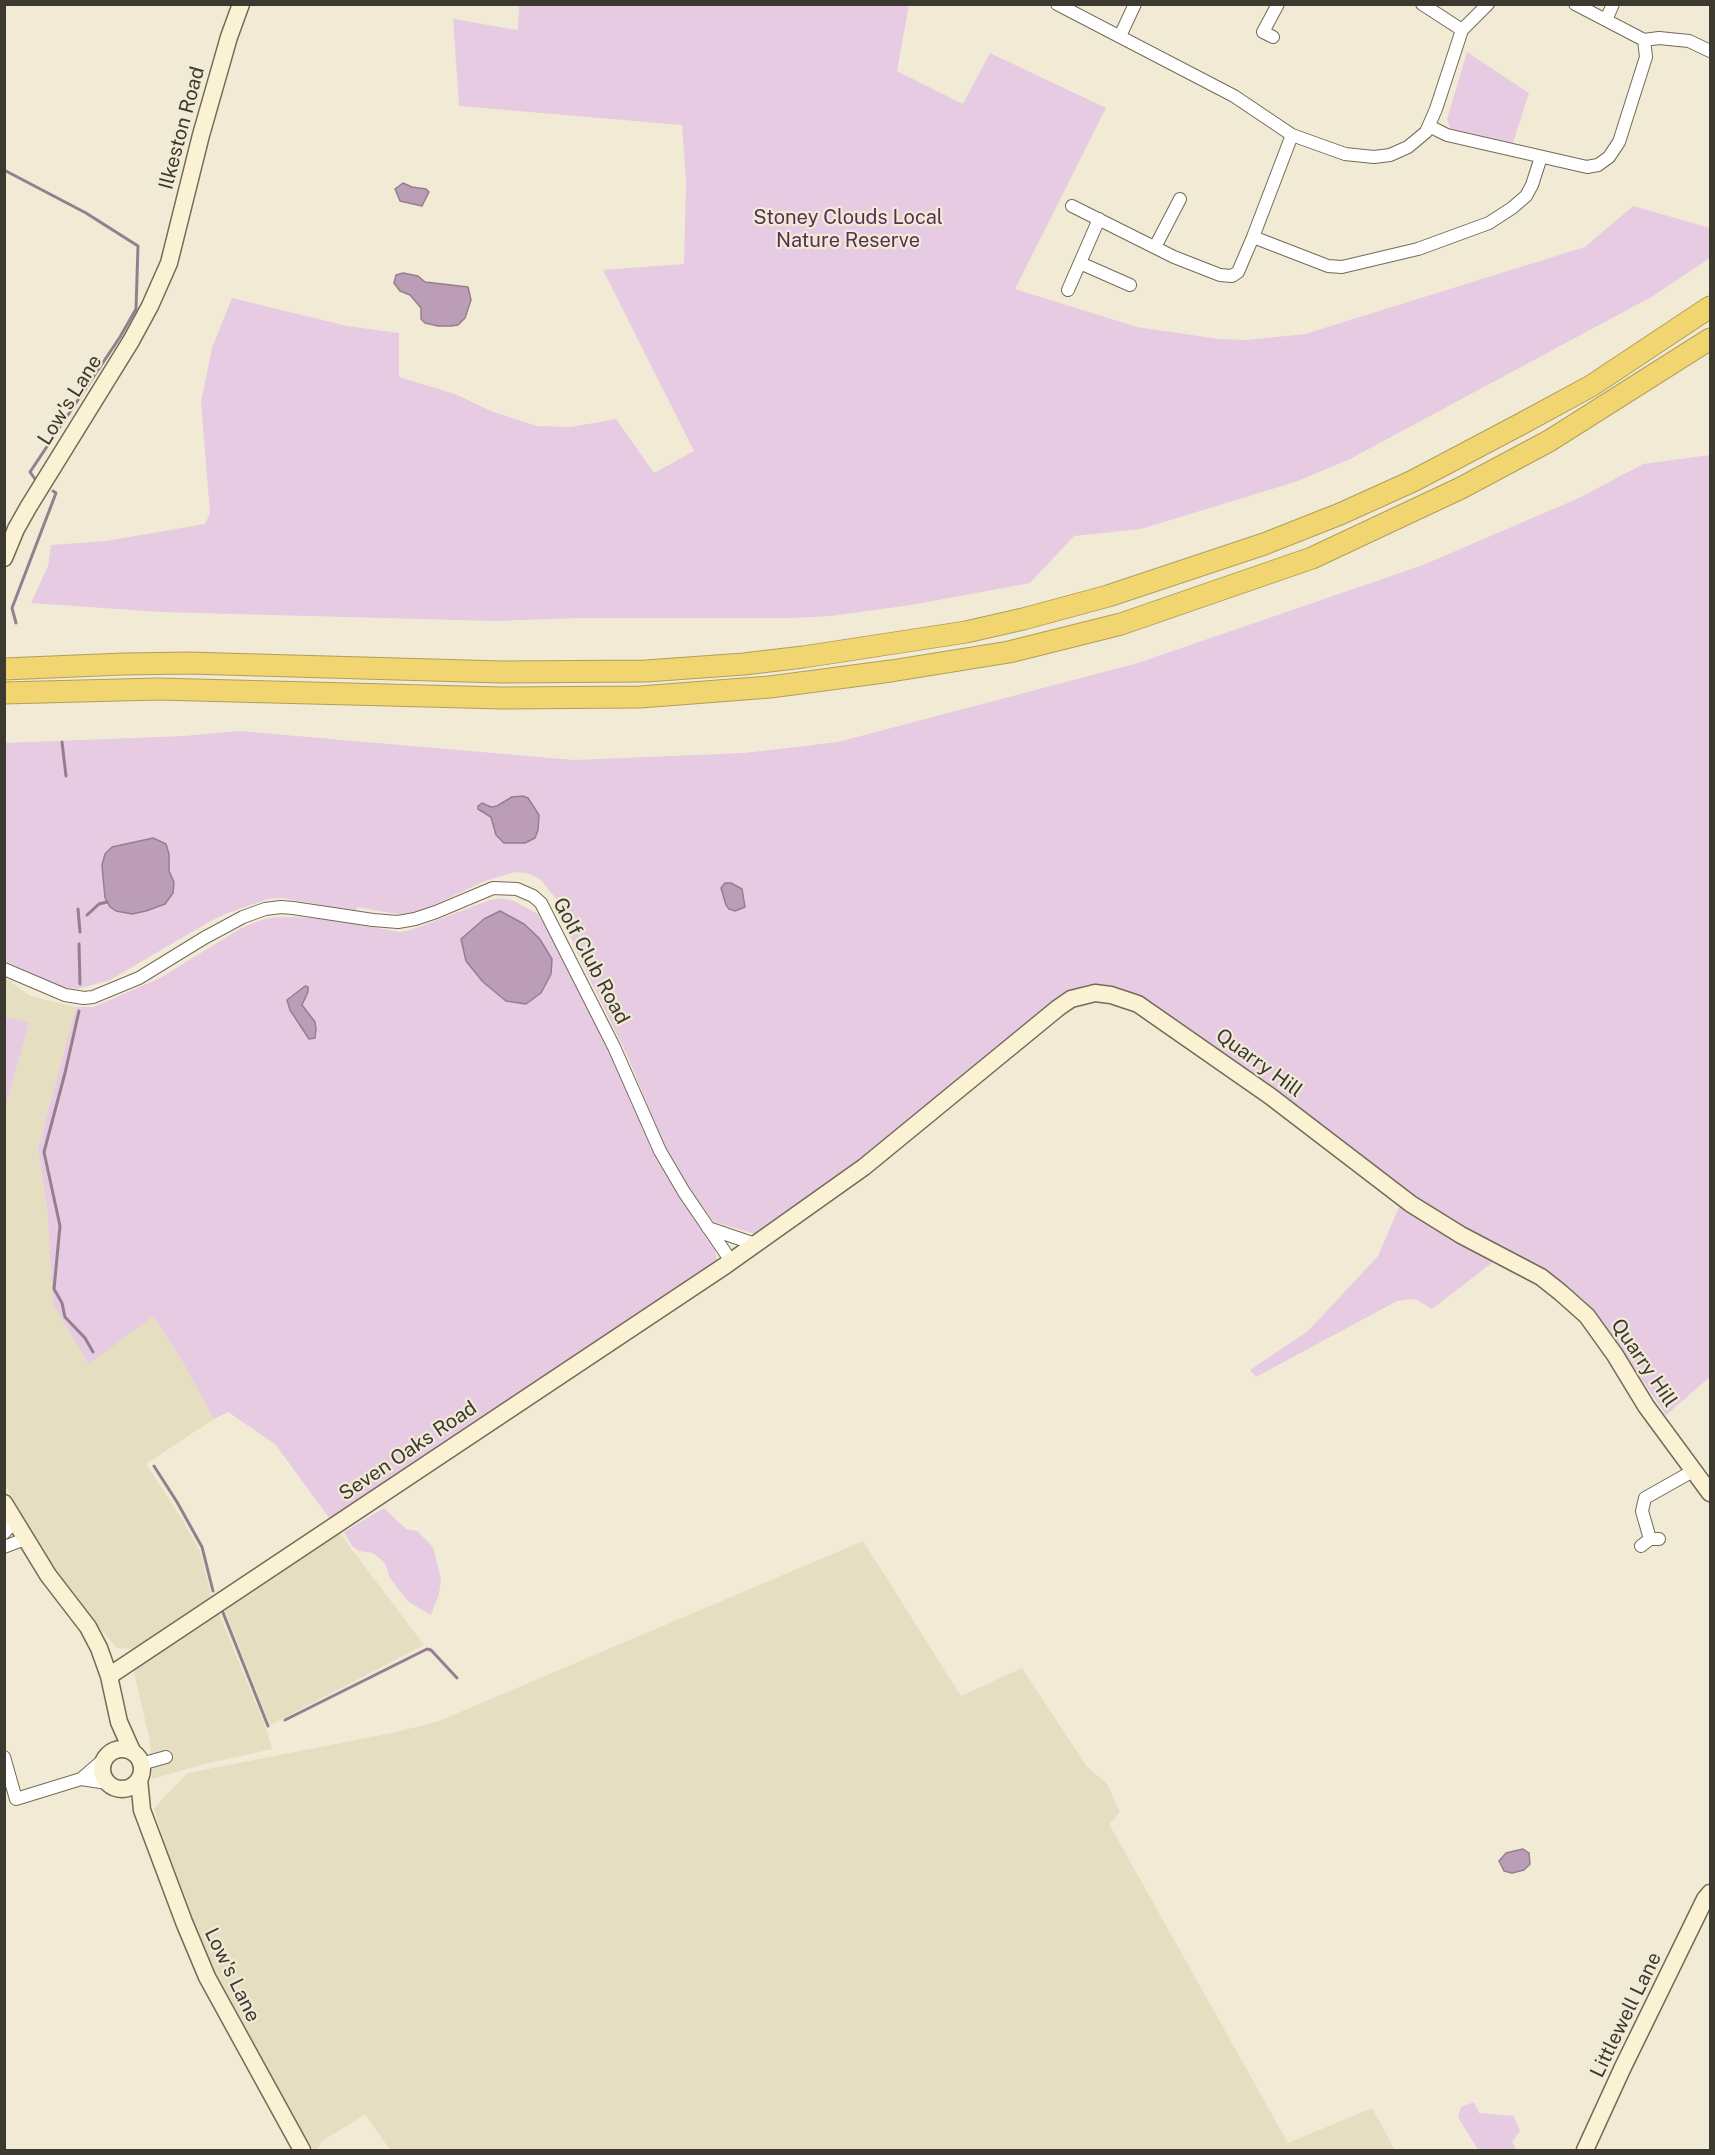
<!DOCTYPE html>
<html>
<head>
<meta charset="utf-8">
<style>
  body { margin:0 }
  #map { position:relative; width:1715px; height:2155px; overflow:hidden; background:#f1ebd5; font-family:"Public Sans",sans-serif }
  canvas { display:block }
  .frame { position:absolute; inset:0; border:6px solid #3b3930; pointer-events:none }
</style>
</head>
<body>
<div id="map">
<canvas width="1715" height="2155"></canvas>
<div class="frame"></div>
</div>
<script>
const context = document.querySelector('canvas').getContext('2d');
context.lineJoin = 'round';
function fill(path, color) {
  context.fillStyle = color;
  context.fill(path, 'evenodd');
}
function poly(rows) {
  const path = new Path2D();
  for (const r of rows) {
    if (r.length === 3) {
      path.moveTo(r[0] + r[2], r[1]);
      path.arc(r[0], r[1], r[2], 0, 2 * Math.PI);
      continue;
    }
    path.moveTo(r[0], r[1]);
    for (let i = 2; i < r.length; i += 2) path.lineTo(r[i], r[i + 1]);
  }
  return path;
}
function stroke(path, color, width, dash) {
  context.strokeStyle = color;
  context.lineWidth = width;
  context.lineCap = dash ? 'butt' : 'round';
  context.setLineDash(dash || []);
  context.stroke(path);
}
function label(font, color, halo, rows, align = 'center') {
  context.font = font + ' "Public Sans",sans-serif';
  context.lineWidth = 4.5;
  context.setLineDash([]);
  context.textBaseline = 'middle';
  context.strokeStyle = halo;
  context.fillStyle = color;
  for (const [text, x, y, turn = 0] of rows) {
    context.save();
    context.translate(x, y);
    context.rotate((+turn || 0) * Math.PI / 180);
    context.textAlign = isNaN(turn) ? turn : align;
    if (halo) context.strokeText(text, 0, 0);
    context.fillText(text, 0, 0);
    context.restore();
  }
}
fill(poly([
  [4,977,30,996,76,1007,38,1148,48,1215,153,1316,181,1359,214,1419,146,1464,182,1519,200,1551,212,1598,133,1649,117,1648,76,1601,45,1555,5,1485,5,1110,29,1024,5,1017],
  [338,1531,424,1645,270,1725,224,1608],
  [863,1541,961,1696,1022,1668,1087,1767,1107,1784,1120,1812,1109,1824,1288,2143,1372,2108,1395,2150,390,2150,365,2114,321,2142,317,2150,314,2150,293,2119,214,1974,169,1858,154,1808,188,1773,397,1732,439,1721],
  [218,1611,266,1728,272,1749,201,1765,152,1779,150,1741,134,1672,136,1664]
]), '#e6dec1');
fill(poly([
  [519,5,909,5,897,71,963,104,990,53,1106,108,1015,289,1137,327,1219,339,1247,340,1305,334,1585,247,1633,206,1710,228,1710,258,1653,296,1350,459,1295,482,1141,529,1074,536,1030,583,911,605,831,616,795,618,580,618,494,621,161,612,31,603,48,566,51,545,106,541,205,524,210,513,201,402,212,348,232,298,347,326,399,333,399,377,455,394,493,412,537,426,571,427,616,419,654,473,694,451,603,270,684,264,686,182,682,125,459,106,453,19,518,30],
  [1467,52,1529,93,1513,143,1451,129,1447,119],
  [1710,455,1710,1377,1666,1415,1618,1345,1583,1299,1535,1266,1479,1239,1424,1204,1136,996,1118,989,1088,984,1064,994,861,1159,800,1204,755,1234,714,1222,695,1197,662,1142,628,1057,578,955,557,900,541,880,527,873,515,872,485,881,421,911,403,915,357,907,356,915,331,907,305,902,281,898,268,899,225,914,209,922,110,980,77,989,62,987,5,961,4,743,185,736,239,731,574,760,744,753,838,742,1138,663,1423,565,1579,498,1643,464],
  [502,898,514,901,538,914,553,939,622,1079,659,1163,715,1251,717,1260,330,1519,275,1444,228,1412,214,1419,181,1359,153,1316,89,1364,53,1304,48,1215,38,1148,76,1007,94,1007,160,978,240,929,261,920,276,917,298,917,331,920,400,932,411,930,490,900],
  [5,1017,29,1023,5,1110,4,1017],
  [1400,1205,1440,1233,1493,1262,1432,1309,1415,1299,1397,1301,1256,1377,1250,1370,1308,1331,1378,1256],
  [384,1508,406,1529,417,1531,433,1547,441,1579,439,1594,431,1615,409,1602,400,1591,390,1578,385,1563,373,1553,359,1551,352,1546,344,1532],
  [1474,2102,1479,2113,1514,2116,1520,2131,1512,2142,1517,2150,1478,2150,1458,2117,1461,2107]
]), '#e6cbe3');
const water = poly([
  [403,183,412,187,426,189,429,192,422,206,400,201,395,189,403,183],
  [403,273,418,276,425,282,468,287,471,300,465,318,458,325,451,326,438,326,425,323,421,319,421,308,410,295,400,291,394,283,396,275,403,273],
  [523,796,528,798,539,815,538,830,535,838,525,843,504,843,496,835,491,817,478,809,478,806,482,803,491,807,497,806,512,797,523,796],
  [153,838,166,844,169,854,169,871,174,882,173,893,165,904,146,911,132,914,116,911,110,907,105,898,102,865,105,854,112,847,153,838],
  [725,883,731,883,742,889,745,907,735,911,729,909,726,905,721,888,725,883],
  [500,911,524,924,539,938,552,959,551,974,541,993,526,1004,506,1001,483,982,466,961,461,939,484,919,500,911],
  [305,986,308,987,308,992,302,1005,315,1022,316,1029,315,1038,309,1039,290,1010,287,1000,305,986],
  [1523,1849,1529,1853,1530,1864,1524,1870,1512,1873,1504,1871,1499,1861,1506,1853,1523,1849]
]);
fill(water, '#bc9db8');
stroke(water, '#957f8f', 1.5);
stroke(poly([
  [4,170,86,213,138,246,136,309,120,337,30,472,35,479],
  [16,623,12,608,56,493,53,491],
  [62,742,66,776],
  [78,909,80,932],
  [87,915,99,904,107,902],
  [79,944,80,984],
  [79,1011,65,1073,44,1152,60,1226,54,1289,62,1303,65,1317,85,1338,93,1352],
  [154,1466,177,1502,202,1547,213,1591],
  [222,1610,268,1726],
  [285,1720,427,1649,431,1650,457,1678]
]), '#957f8f', 3);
const street = poly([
  [1057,4,1234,96,1292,135,1345,154,1374,157,1390,155,1408,147,1426,132,1436,109,1462,30,1488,4],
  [1422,4,1462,30],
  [1606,20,1613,4],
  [1120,36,1135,4],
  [1273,37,1263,32,1278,4],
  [1644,40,1659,38,1689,41,1710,51],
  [1429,126,1447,135,1587,167,1598,165,1609,157,1619,142,1646,57,1644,40,1575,4],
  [1072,206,1174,257,1220,275,1232,276,1238,272,1253,237,1292,135],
  [1253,237,1328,266,1342,267,1418,249,1489,223,1512,208,1526,196,1532,185,1541,157],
  [1155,247,1180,199],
  [1080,263,1130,285],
  [1068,290,1099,219],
  [4,969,65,995,84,998,93,997,139,978,204,938,243,917,265,909,281,907,293,908,373,920,398,922,415,919,436,912,493,888,517,889,533,896,541,903,614,1047,660,1151,684,1192,731,1261],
  [708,1228,755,1244],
  [4,1533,15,1521],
  [1650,1539,1642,1511,1645,1498,1693,1471],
  [1641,1546,1650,1539,1659,1539],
  [4,1547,25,1539],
  [4,1757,16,1799,81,1779,103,1760],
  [141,1764,166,1757],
  [81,1779,107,1783]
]);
const secondary = poly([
  [4,558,16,529,29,506,131,341,150,306,169,263,201,135,229,37,241,4],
  [4,1503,48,1575,88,1627,99,1648,109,1676,119,1722,132,1751],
  [109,1676,726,1265,864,1167,1058,1008,1071,999,1095,993,1111,995,1138,1004,1270,1096,1411,1204,1461,1235,1541,1277,1560,1292,1587,1316,1615,1355,1646,1406,1710,1493],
  [122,1769,20],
  [139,1779,142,1810,184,1922,207,1977,302,2150],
  [1585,2150,1623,2067,1705,1899,1710,1893]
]);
const highway = poly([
  [4,669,123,664,188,663,502,672,646,671,744,664,803,657,966,632,1023,619,1108,596,1264,544,1340,514,1413,481,1519,425,1591,386,1710,307],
  [4,693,158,689,502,698,640,697,770,687,891,671,1009,652,1121,624,1312,558,1461,488,1549,441,1710,339]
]);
stroke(street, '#716b58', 14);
stroke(secondary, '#716b58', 19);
stroke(highway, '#b19e5a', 23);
stroke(street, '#fff', 12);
stroke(secondary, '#fbf2d4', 16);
stroke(highway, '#f1d570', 21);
label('20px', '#3b3930', '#f1ebd5', [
  ["Ilkeston Road",182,128,-75],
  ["Low's Lane",70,400,-58],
  ["Golf Club Road",591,961,62],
  ["Quarry Hill",1259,1063,36],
  ["Quarry Hill",1644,1363,56],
  ["Seven Oaks Road",408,1451,-34],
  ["Low's Lane",232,1975,64],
  ["Littlewell Lane",1626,2015,-64]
]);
label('20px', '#582e54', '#f1ebd5', [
  ["Stoney Clouds Local",848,218],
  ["Nature Reserve",848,241]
]);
</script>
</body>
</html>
